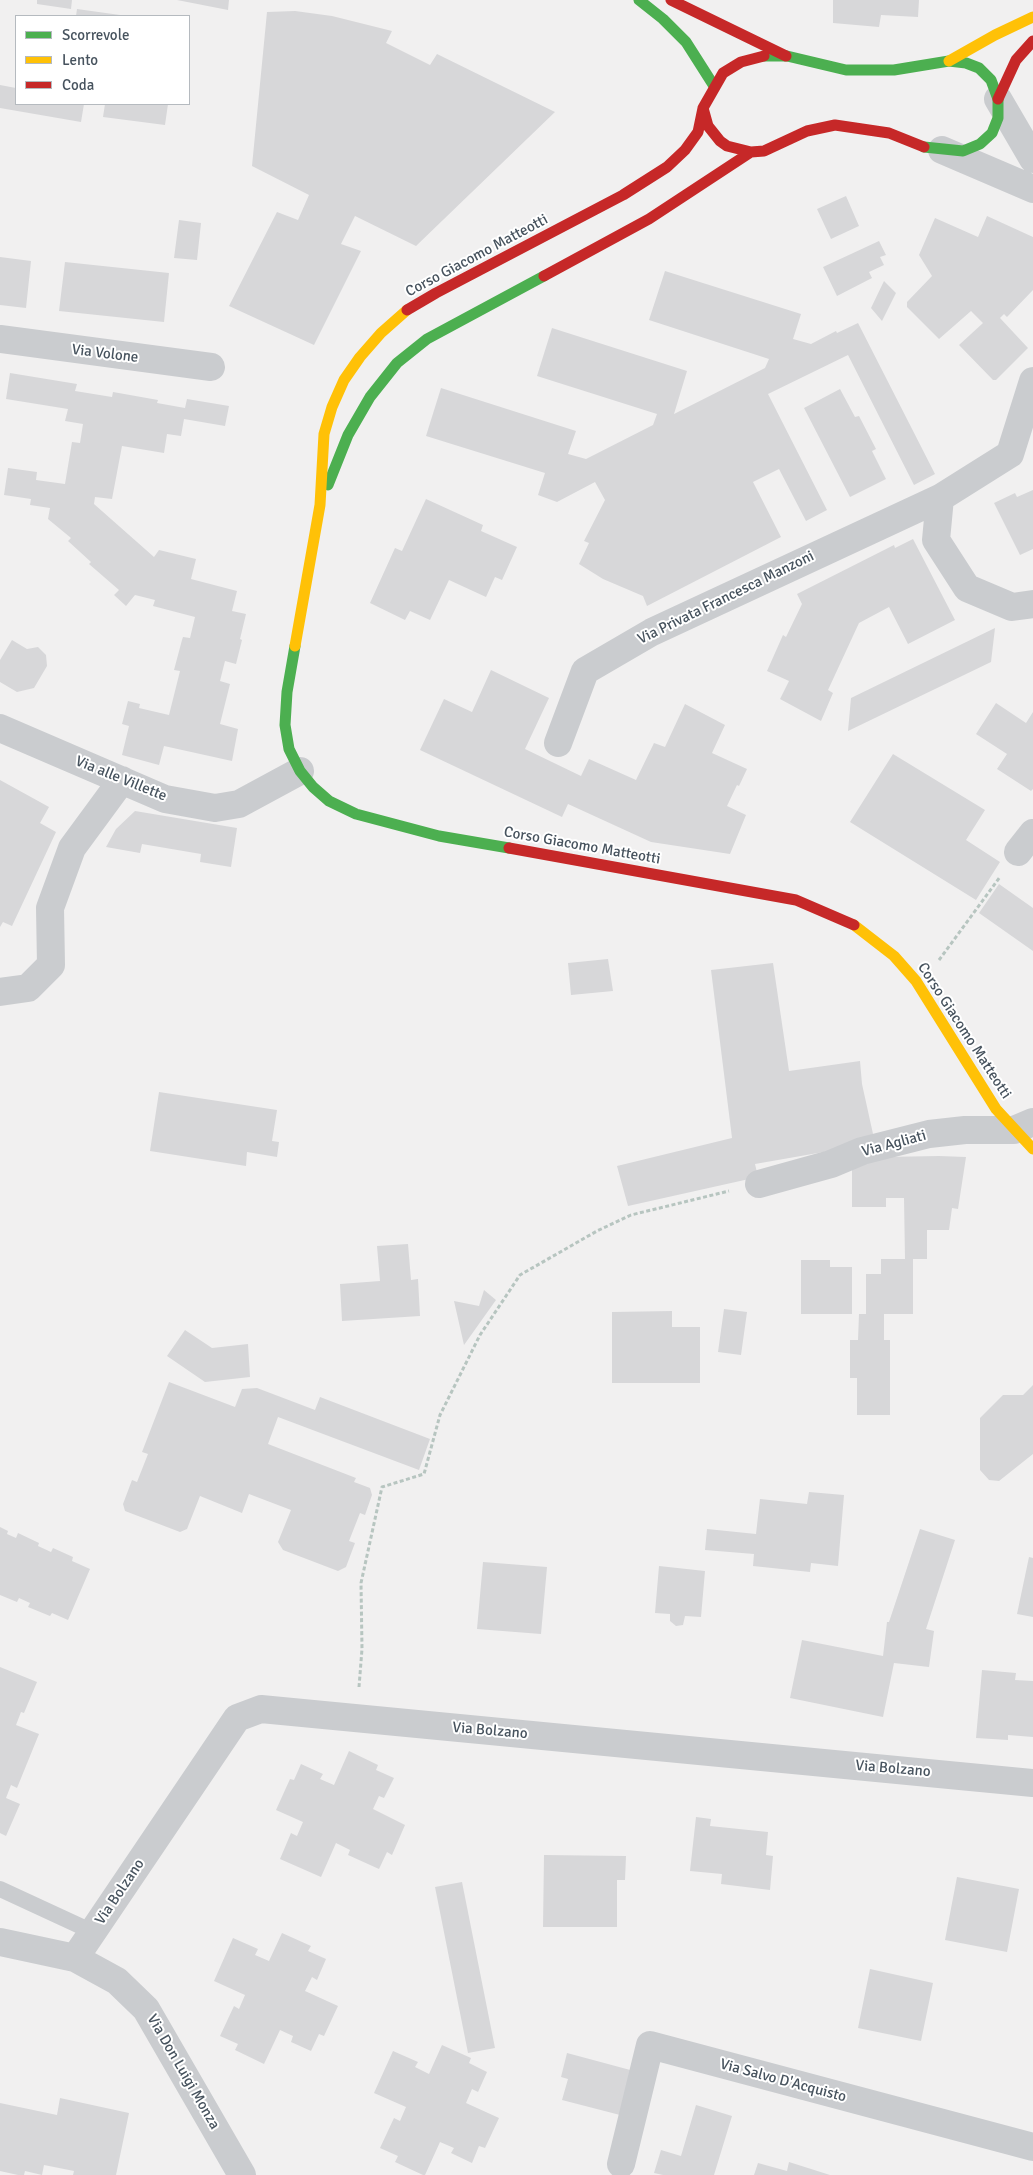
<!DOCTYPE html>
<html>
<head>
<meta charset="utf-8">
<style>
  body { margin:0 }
  #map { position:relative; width:1033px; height:2175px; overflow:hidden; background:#f1f0f0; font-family:Signika,sans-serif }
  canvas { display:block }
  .legend { position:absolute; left:15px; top:15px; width:175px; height:90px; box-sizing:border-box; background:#fff; border:1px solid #b5babf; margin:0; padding:6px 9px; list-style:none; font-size:15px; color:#47535e }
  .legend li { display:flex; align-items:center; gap:10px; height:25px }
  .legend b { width:25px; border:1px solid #b5babf }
</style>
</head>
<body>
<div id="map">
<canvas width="1033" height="2175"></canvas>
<ul class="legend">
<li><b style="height:6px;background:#4caf50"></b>Scorrevole</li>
<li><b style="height:6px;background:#ffc107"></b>Lento</li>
<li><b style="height:6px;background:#c62828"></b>Coda</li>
</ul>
</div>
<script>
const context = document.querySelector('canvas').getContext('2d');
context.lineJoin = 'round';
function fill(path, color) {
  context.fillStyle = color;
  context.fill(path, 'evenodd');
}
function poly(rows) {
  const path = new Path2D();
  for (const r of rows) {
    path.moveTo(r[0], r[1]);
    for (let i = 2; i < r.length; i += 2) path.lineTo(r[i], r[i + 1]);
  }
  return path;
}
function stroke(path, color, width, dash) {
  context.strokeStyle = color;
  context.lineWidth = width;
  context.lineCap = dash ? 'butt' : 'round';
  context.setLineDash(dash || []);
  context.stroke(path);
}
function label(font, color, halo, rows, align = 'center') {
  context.font = font + ' Signika,sans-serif';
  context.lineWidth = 4;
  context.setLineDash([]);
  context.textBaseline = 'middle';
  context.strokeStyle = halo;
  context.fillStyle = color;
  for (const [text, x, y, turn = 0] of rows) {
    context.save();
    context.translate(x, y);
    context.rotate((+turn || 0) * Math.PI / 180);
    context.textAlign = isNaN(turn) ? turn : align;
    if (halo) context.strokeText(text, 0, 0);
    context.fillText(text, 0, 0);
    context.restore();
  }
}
fill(poly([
  [37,0,72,0,71,9,37,4],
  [177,0,229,0,228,10],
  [833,0,919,0,918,17,881,15,879,27,833,23],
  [77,9,120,15,120,16,76,16],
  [295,11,332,16,392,31,386,43,430,65,437,54,555,112,416,246,355,216,341,244,361,251,314,345,229,306,277,212,298,220,309,195,252,166,267,12],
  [0,85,16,88,16,104,84,104,81,122,0,108],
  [105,104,168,104,165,125,103,117],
  [846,196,859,226,831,239,817,209],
  [987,216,1033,237,1033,290,1007,317,1004,314,1000,318,1028,348,996,380,993,380,959,345,983,323,971,311,939,339,907,307,907,302,932,276,919,255,935,218,978,237],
  [179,220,201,223,197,260,174,258],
  [879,241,886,255,880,257,884,265,869,272,872,278,837,296,823,267],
  [0,257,31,261,26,308,0,305],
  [65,262,169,273,164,322,59,311],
  [665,271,801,314,793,339,811,344,836,331,837,333,858,323,935,474,914,485,848,355,768,394,827,510,806,521,779,469,753,482,781,537,647,606,643,596,603,579,579,564,589,543,584,541,605,500,595,482,557,502,538,495,545,473,426,436,441,388,576,431,568,454,586,459,653,425,657,414,537,376,552,328,687,371,674,414,765,368,769,359,649,320],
  [884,281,896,293,882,321,871,308],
  [10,373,77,384,75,391,112,397,113,392,158,400,157,403,185,408,187,399,229,406,225,426,184,419,181,436,167,434,164,453,122,446,112,499,95,497,94,504,154,557,159,550,196,559,191,579,237,591,232,611,246,614,240,639,242,640,236,664,225,661,220,681,230,684,220,724,238,729,232,761,164,746,159,765,122,755,129,726,122,724,128,701,140,704,139,708,169,715,180,671,174,670,182,640,183,637,190,638,195,617,153,606,155,600,135,595,126,606,114,595,119,590,89,564,91,562,68,541,71,538,48,519,50,508,30,505,31,499,4,495,8,468,37,472,36,480,65,484,72,442,80,443,83,424,65,421,68,409,6,399],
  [840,389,855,417,859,416,876,449,872,451,886,479,850,497,804,408],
  [1033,490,1033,549,1020,555,994,503,1015,493,1017,497],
  [426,499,483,525,481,531,517,547,502,580,495,577,486,597,449,580,430,620,410,611,405,620,370,603,395,548,402,551],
  [913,539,955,620,908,644,889,607,859,623,828,690,833,693,821,721,780,699,789,681,767,671,783,635,786,637,802,604,797,594,894,545,895,548],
  [995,628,991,662,848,731,851,698],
  [12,640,27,649,38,647,46,655,47,666,34,688,17,692,0,682,0,660],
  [491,670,549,698,525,749,581,776,589,759,636,780,654,743,665,747,685,704,725,725,712,753,747,769,739,786,737,785,727,806,746,815,730,854,651,842,568,804,562,817,420,750,444,699,472,712],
  [996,703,1026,723,1033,712,1033,789,1031,791,997,769,1007,754,976,734],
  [893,754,985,810,966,840,1000,862,976,900,850,822],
  [0,780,49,807,40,823,56,832,12,926,3,922,0,927],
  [135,811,237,828,231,867,200,862,201,854,142,844,140,853,106,847,116,829],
  [999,884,1033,908,1033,951,979,913],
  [608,959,613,991,571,995,568,963],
  [773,963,789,1071,860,1061,862,1084,875,1143,755,1164,758,1177,628,1206,617,1166,732,1138,711,970],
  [159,1092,277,1110,272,1141,279,1142,277,1157,247,1152,246,1166,150,1151],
  [939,1156,966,1157,958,1209,952,1208,949,1230,927,1230,927,1259,913,1259,913,1314,884,1314,884,1340,890,1340,890,1415,857,1415,857,1378,850,1378,850,1340,858,1340,859,1314,866,1314,866,1274,881,1274,881,1259,905,1259,904,1198,886,1198,886,1207,852,1207,852,1160,883,1157],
  [408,1244,411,1280,418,1279,420,1316,342,1321,340,1284,380,1281,377,1246],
  [801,1260,830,1260,830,1267,852,1267,852,1314,801,1314],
  [484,1290,496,1300,464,1345,454,1301,479,1306],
  [724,1309,747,1312,741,1355,718,1352],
  [672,1311,672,1327,700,1327,700,1383,612,1383,612,1312],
  [185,1330,212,1348,248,1344,250,1377,205,1382,167,1356],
  [169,1382,235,1407,242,1389,257,1388,315,1410,320,1397,430,1439,419,1470,278,1417,268,1444,356,1478,354,1482,370,1488,372,1495,365,1515,360,1513,349,1541,355,1543,346,1567,338,1571,283,1550,278,1542,291,1510,249,1494,242,1513,200,1496,187,1529,180,1532,125,1511,123,1504,132,1480,137,1482,148,1454,142,1452],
  [1033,1385,1033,1454,999,1481,989,1480,980,1470,980,1418,1003,1395,1023,1395],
  [809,1492,844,1495,838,1566,811,1563,810,1572,753,1566,754,1554,705,1550,707,1529,756,1534,760,1499,807,1504],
  [0,1527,8,1531,7,1534,16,1538,18,1533,39,1543,38,1546,51,1552,53,1548,73,1557,72,1561,90,1569,68,1620,52,1613,50,1616,28,1607,30,1603,19,1598,17,1602,0,1595],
  [920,1529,955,1540,926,1629,934,1631,929,1667,894,1663,883,1717,790,1698,802,1640,883,1656,887,1622,889,1622],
  [1029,1557,1033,1558,1033,1617,1017,1614],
  [483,1562,547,1567,541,1634,477,1629],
  [659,1566,705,1571,701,1617,685,1616,683,1625,676,1626,670,1621,670,1614,655,1613],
  [0,1667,37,1682,24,1713,21,1712,16,1725,39,1734,17,1788,11,1785,6,1798,20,1804,6,1836,0,1833],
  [982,1670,1016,1673,1015,1680,1033,1681,1033,1737,1008,1735,1008,1740,976,1738],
  [349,1751,378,1765,376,1770,394,1778,384,1798,379,1796,373,1809,405,1825,392,1855,387,1852,379,1869,348,1855,350,1850,336,1843,321,1877,280,1859,291,1833,297,1836,303,1822,276,1810,290,1779,294,1780,301,1764,323,1774,320,1779,334,1785],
  [696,1817,711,1819,710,1826,768,1832,766,1855,773,1856,770,1890,721,1884,722,1874,690,1871],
  [544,1855,626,1856,625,1880,617,1880,617,1927,543,1927],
  [957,1877,1019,1889,1007,1952,945,1940],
  [462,1882,495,2048,468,2053,435,1887],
  [282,1933,311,1946,308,1951,326,1959,317,1980,312,1977,305,1991,338,2006,324,2036,319,2034,311,2051,291,2042,293,2036,280,2030,264,2064,235,2050,238,2044,220,2036,234,2006,239,2009,245,1995,214,1981,233,1938,258,1949,255,1955,269,1961],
  [870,1969,933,1983,921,2041,858,2028],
  [442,2045,471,2058,469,2063,487,2072,478,2092,472,2089,466,2103,499,2118,485,2148,479,2146,472,2163,451,2153,454,2148,440,2142,425,2175,423,2175,395,2162,398,2156,380,2148,394,2118,400,2121,406,2107,374,2093,393,2051,418,2062,415,2067,429,2074],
  [567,2053,634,2071,620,2115,562,2100,568,2079,561,2077],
  [60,2098,129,2113,116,2175,73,2175,74,2171,44,2165,42,2175,25,2171,24,2175,18,2175,0,2171,0,2103,57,2115],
  [696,2105,732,2116,714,2175,663,2175,654,2173,661,2150,681,2156],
  [789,2162,830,2175,754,2175,758,2163,787,2171]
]), '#d7d7d9');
stroke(poly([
  [939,960,1000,877],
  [359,1687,362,1649,361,1583,382,1487,424,1474,440,1415,480,1335,520,1275,597,1231,631,1215,729,1191]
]), '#b7c5c0', 3, [4, 2.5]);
stroke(poly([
  [0,1889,93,1932]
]), '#cacccf', 16);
stroke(poly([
  [998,99,1033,159],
  [942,150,1033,189],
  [0,339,211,367],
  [940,498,936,540,967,588,1012,607,1033,604],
  [0,728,165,799,215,808,239,804,300,771],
  [558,743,585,671,652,632,940,498,1010,454,1033,381],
  [1018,852,1033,833],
  [0,992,28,988,51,965,50,908,72,848,122,780],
  [759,1184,831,1164,862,1151,929,1134,965,1130,1014,1130,1033,1122],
  [0,1942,75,1958,117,1981,146,2009,242,2175],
  [75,1958,237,1718,261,1709,1033,1783],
  [621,2164,650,2045,1033,2147]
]), '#cacccf', 28);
stroke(poly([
  [639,0,663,19,686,42,714,86],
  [764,56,787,56,846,70,894,70,949,61,966,63,979,68,991,80,998,99,998,118,992,133,980,144,963,151,924,147],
  [328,485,348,435,370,397,397,363,427,339,544,276],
  [295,646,287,692,285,725,289,749,300,771,313,787,329,801,356,814,439,836,509,848]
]), '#4caf50', 11);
stroke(poly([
  [949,61,995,35,1033,17],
  [295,646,320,505,324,434,332,407,344,380,360,357,381,333,407,310],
  [854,925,894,956,916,981,996,1109,1033,1149]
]), '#ffc107', 11);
stroke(poly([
  [671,0,786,56],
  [764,56,741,62,723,73,703,108,708,126,720,141,727,146,751,152,764,151,807,131,835,125,889,133,924,147],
  [998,99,1016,60,1033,41],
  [544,276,649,219,751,152],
  [407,310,436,293,623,195,667,167,685,150,698,132,703,108],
  [509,848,796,900,854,925]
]), '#c62828', 11);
label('15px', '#47535e', '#fff', [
  ["Corso Giacomo Matteotti",477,256,-28],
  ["Via Volone",105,354,7],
  ["Via Privata Francesca Manzoni",726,598,-26],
  ["Via alle Villette",121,779,22],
  ["Corso Giacomo Matteotti",582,846,10],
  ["Corso Giacomo Matteotti",964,1031,57],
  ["Via Agliati",894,1144,-15],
  ["Via Bolzano",490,1731,5],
  ["Via Bolzano",893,1769,5],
  ["Via Bolzano",120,1892,-56],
  ["Via Don Luigi Monza",183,2072,60],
  ["Via Salvo D'Acquisto",783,2081,15]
]);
</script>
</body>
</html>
